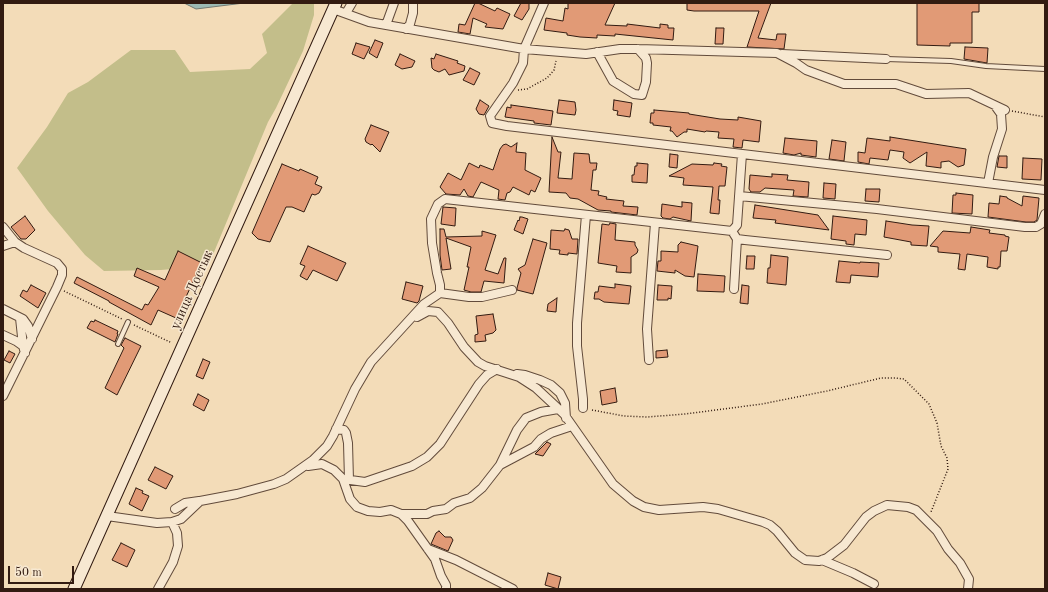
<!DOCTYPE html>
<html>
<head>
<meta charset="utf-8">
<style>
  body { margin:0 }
  #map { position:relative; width:1048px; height:592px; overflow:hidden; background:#f3dcb8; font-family:"Old Standard TT",serif }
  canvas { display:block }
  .frame { position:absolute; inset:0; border:4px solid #321b11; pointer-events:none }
  .scale { position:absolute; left:8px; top:566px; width:66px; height:18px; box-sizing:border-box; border:2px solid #321b11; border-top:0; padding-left:5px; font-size:12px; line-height:14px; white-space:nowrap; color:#321b11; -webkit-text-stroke:3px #f7e8d1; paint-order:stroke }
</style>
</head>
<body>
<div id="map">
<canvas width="1048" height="592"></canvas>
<div class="frame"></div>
<div class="scale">50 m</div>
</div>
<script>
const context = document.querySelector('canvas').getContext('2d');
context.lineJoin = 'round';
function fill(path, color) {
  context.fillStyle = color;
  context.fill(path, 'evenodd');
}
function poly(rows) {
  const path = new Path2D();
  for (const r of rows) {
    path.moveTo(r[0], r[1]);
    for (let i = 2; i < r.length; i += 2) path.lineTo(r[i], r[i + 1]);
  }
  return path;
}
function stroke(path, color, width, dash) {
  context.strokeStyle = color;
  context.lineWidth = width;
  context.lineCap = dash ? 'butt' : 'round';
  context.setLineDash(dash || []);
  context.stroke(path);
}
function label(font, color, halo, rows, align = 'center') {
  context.font = font + ' "Old Standard TT",serif';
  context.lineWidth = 3;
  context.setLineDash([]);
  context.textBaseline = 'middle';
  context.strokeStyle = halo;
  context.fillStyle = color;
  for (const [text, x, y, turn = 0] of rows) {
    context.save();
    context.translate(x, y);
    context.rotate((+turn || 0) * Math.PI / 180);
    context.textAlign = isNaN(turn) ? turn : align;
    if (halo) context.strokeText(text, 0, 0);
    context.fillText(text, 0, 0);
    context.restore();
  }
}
fill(poly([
  [293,3,314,3,314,15,303,51,276,108,268,122,212,257,206,266,161,270,104,271,85,255,48,211,17,168,47,127,68,93,88,82,131,50,175,50,190,72,250,69,267,53,262,34]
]), '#c3be8a');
const water = poly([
  [184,3,244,3,196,9,184,3]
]);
fill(water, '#9cbab3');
stroke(water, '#727a72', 1);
const building = poly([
  [475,3,478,3,495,11,497,8,510,14,503,29,485,27,487,24,473,18,470,34,458,32,459,24,465,25,475,3],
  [521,3,529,3,529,9,522,20,514,16,521,3],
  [568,3,615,3,605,25,627,26,627,24,660,28,660,24,668,25,668,28,674,28,673,40,615,34,615,36,597,35,597,38,580,37,567,35,567,33,544,30,546,18,563,21,565,8,568,9,568,3],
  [687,3,771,3,758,38,776,40,777,34,786,34,784,49,747,47,759,11,694,11,687,10,687,3],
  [917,3,979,3,979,12,972,12,972,43,950,43,950,46,917,45,917,3],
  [716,28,724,28,723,44,715,44,716,28],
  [375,40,383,43,377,58,369,53,375,40],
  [356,43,370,47,364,59,352,54,356,43],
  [965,47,988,48,987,63,964,59,965,47],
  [400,54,415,61,412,67,402,69,395,65,400,54],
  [436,54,458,61,457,63,465,66,464,71,449,75,445,69,439,72,434,70,432,68,431,58,434,59,436,54],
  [470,68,480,73,474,85,463,80,470,68],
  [480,100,489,106,484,115,479,114,476,109,480,100],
  [559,100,575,102,576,110,575,115,557,113,559,100],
  [614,100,632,103,630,117,617,115,618,111,613,110,614,100],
  [511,105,553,111,551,125,534,123,534,121,505,117,507,107,511,108,511,105],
  [654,110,689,113,689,114,720,119,738,120,738,117,761,121,759,142,743,140,742,148,733,147,734,139,718,138,719,132,706,131,705,132,687,129,687,132,684,132,677,137,672,131,670,131,671,127,653,125,653,123,650,123,651,113,654,113,654,110],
  [371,125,389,132,380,152,372,144,371,145,366,142,365,139,371,125],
  [552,137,558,152,561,152,558,178,572,179,574,153,589,154,590,163,597,163,596,170,593,170,591,190,599,191,598,195,607,197,606,199,624,201,623,206,638,207,637,215,611,212,611,211,598,210,578,199,570,198,566,193,549,192,552,137],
  [890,137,966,149,964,165,958,167,949,161,941,162,941,168,926,166,927,152,910,163,903,158,904,152,890,150,888,160,870,158,869,164,858,162,858,152,865,153,867,138,890,141,890,137],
  [785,138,817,141,816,157,801,155,801,153,794,155,783,153,785,138],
  [832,140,846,142,844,161,829,159,832,140],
  [517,143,516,152,526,153,525,170,541,178,535,192,531,190,529,195,513,187,510,192,507,193,505,200,498,199,499,190,481,182,473,197,468,196,464,189,460,195,446,194,440,187,448,173,461,180,469,163,479,168,480,165,493,170,500,149,503,145,506,144,511,147,517,143],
  [670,154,678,155,677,168,669,167,670,154],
  [999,156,1007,156,1007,168,997,167,999,156],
  [1023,158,1042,159,1041,180,1022,179,1023,158],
  [637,163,648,164,647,183,632,182,632,175,634,175,635,166,637,166,637,163],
  [714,163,722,164,721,166,727,167,725,186,719,186,718,200,720,200,719,214,710,213,713,187,683,185,684,178,669,176,692,164,713,165,714,163],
  [282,164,299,171,300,169,318,177,315,184,322,187,319,193,315,195,312,194,304,212,292,207,286,207,270,242,258,239,252,233,282,164],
  [772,174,788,175,787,180,809,182,808,197,793,196,794,190,765,188,760,192,751,192,749,189,750,175,772,177,772,174],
  [824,183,836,184,835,199,823,198,824,183],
  [866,189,880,189,879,202,865,201,866,189],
  [956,193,973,195,972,214,952,213,953,195,956,195,956,193],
  [1000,196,1007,197,1007,198,1022,206,1023,196,1039,198,1037,220,1034,222,1026,222,988,217,989,203,999,204,1000,196],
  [682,202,692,203,691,221,673,217,670,219,663,218,661,216,662,204,682,207,682,202],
  [755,205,818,215,829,230,775,223,776,220,753,218,755,205],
  [443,207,456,208,455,226,441,224,443,207],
  [25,216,35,230,26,239,21,239,11,227,25,216],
  [833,216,867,220,866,235,855,234,854,245,846,244,846,241,831,239,833,216],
  [520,217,522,217,528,219,523,234,514,230,518,220,519,221,520,217],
  [886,221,912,225,929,226,927,246,911,245,911,242,884,237,886,221],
  [610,223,616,224,615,240,635,242,635,245,638,250,637,253,631,257,631,273,616,272,617,266,598,263,602,224,609,225,610,223],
  [971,227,990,230,989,233,1005,235,1005,236,1009,237,1007,251,1001,251,1000,267,998,267,998,269,987,267,988,257,967,254,965,270,958,269,960,254,938,252,938,247,930,246,943,231,970,233,971,227],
  [440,229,444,229,446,237,482,236,482,231,496,235,485,270,498,274,504,258,506,258,504,283,484,281,481,292,471,292,464,290,469,267,467,267,471,247,446,238,451,269,442,270,440,255,440,229],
  [565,229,569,230,572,239,578,239,577,254,568,253,568,255,559,254,560,250,550,249,551,230,564,231,565,229],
  [533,239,547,243,533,294,517,290,517,288,521,273,518,269,525,265,533,239],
  [681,242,698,246,694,277,685,276,675,270,675,273,657,271,658,261,661,261,661,251,678,252,678,245,681,242],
  [308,246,346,263,337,281,313,270,307,280,300,276,305,266,300,264,308,246],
  [178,251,202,263,176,318,158,310,151,325,109,302,109,301,74,283,77,277,142,310,145,304,148,305,159,287,134,276,137,268,165,280,178,251],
  [771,255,788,257,786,285,767,283,768,268,770,268,771,255],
  [747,256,755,256,754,269,746,269,747,256],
  [839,261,860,263,860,262,879,263,878,277,851,275,850,283,836,282,839,261],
  [698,274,725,276,724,292,697,291,698,274],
  [406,282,423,286,419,301,417,303,402,299,406,282],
  [615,284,631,286,629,304,604,302,599,299,594,299,595,292,598,292,599,286,615,288,615,284],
  [31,285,46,293,38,308,20,296,23,290,27,292,31,285],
  [658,285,672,286,671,299,668,298,668,300,657,300,658,285],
  [742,285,749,286,748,304,740,303,742,285],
  [557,298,556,312,547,311,548,304,557,298],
  [493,314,496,330,493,333,485,335,486,341,475,342,475,335,478,334,476,316,493,314],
  [95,320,118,331,117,334,118,334,115,342,87,328,91,321,94,322,95,320],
  [125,338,141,346,117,395,105,388,124,348,121,345,125,338],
  [667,350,668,357,656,358,656,351,667,350],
  [9,351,15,354,10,363,4,360,9,351],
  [203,359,210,362,203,379,196,376,203,359],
  [615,388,617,402,602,405,600,391,615,388],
  [198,394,209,400,204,411,193,405,198,394],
  [547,442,551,444,543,456,535,454,547,442],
  [155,467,173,476,166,489,148,480,155,467],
  [136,488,143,491,142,493,149,496,142,511,129,504,136,488],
  [439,531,445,537,451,537,453,540,448,551,431,544,436,533,439,531],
  [121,543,135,550,127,567,112,560,121,543],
  [548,573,561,577,558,589,545,585,548,573]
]);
fill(building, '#e19a76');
stroke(building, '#321b11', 1);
const lane = poly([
  [886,59,951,61,986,66,1045,69],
  [118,344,128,322]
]);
const street = poly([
  [544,3,524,49,523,63,513,83,490,116,492,123,507,126,1045,190],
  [333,9,369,22,524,49,586,54,620,49,638,49,777,53,796,63,806,70,844,84,896,84,926,94,969,93,1005,110],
  [346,13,352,3],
  [386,25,394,3],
  [406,29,410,24,413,13,413,3],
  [597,52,613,81,634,94,642,95,646,82,647,63,646,58,638,49],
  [782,54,886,59],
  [988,183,993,157,1002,129,1001,114,996,107],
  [739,196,877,209,1025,227,1036,227,1041,224,1045,214],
  [3,227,15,242,24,248,57,263,62,269,62,275,57,287,3,396],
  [732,231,737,225,742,154],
  [3,246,15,242],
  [734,289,737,239],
  [440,293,469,297,482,297,512,290],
  [3,309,23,319,28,326,32,339],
  [417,317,428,311,438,312,448,323,464,347,478,362,485,366,519,377,536,388,564,414,613,484,633,501,644,507,659,510,703,507,718,509,763,522,770,525,777,531,795,553,805,560,819,561,827,558,844,545,866,517,874,511,887,505,908,507,916,510,937,531,948,549,960,563,969,579,968,589],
  [20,318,23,346],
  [3,335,16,341,23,346,25,353],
  [649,360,647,329,655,223],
  [517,374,525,375,540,380,551,385,560,393,565,403,566,418],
  [583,408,583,399,577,346,577,323,586,215],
  [336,429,344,430,346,433,348,443,349,480],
  [500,465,534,447,541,439,551,433,572,426],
  [308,466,322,464,334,470,343,479,350,499,357,507,368,511,380,512,391,510,401,514,408,521,435,559,441,576,446,585,446,589],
  [343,479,365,482,412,466,427,457,440,444,479,384,487,375,497,369],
  [175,509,185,503,199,501],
  [401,514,427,514,433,511,446,509,454,503,470,498,482,488,500,465,517,430,526,418,541,412,558,409],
  [107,516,157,523,172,522,181,519,200,501,237,494,274,484,286,479,313,460,327,446,333,436,355,389,371,362,424,304,440,293,440,285,437,273,432,243,431,219,438,204,445,199,732,231,737,239,745,240,887,255],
  [428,549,456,560,513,589],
  [822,560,853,573,874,584],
  [158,589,173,562,178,546,177,533,172,522]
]);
const secondary = poly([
  [74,589,336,3]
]);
stroke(lane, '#624b3b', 6);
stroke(street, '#624b3b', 10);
stroke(secondary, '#321b11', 13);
stroke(poly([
  [518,90,527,89,547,78,554,70,556,61],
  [1012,111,1045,117],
  [64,291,122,319],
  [134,325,172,343],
  [592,410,624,416,647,417,685,414,762,404,827,391,881,378,895,378,904,379,929,404,937,423,941,446,947,458,948,469,931,512]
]), '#321b11', 1.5, [1, 2]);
stroke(lane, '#f7e8d1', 4);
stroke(street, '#f7e8d1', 8);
stroke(secondary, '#f7e8d1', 11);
label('14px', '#321b11', '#f7e8d1', [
  ["улица Достык",192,290,-66]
]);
</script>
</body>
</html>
